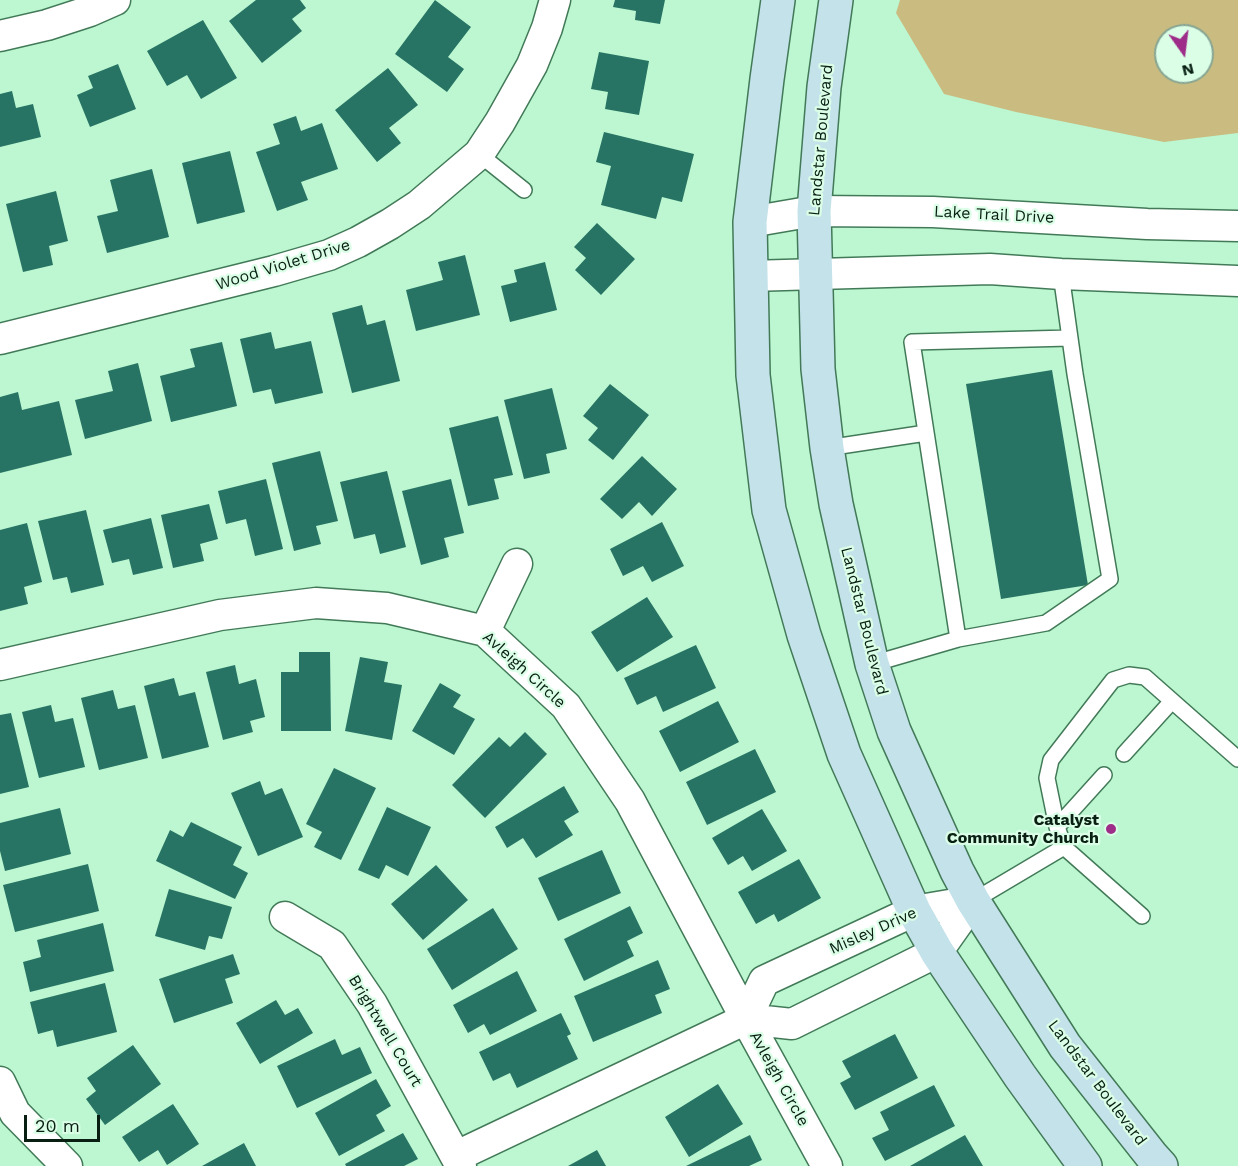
<!DOCTYPE html>
<html>
<head>
<meta charset="utf-8">
<style>
  body { margin:0 }
  #map { position:relative; width:1238px; height:1166px; overflow:hidden; background:#bcf7d1; font-family:"Work Sans",sans-serif }
  canvas { display:block }
  .north { position:absolute; left:1154px; top:24px; width:60px; height:60px; box-sizing:border-box; background:#dbfee7; border:2px solid #87a592; border-radius:50%; rotate:166deg; font-size:16px; font-weight:700; line-height:24px; text-align:center; color:#081f12 }
  .north::after { content:''; display:block; margin:auto; width:21px; height:27px; background:#9e2c89; clip-path:polygon(50% 0,100% 100%,50% 72%,0 100%) }
  .scale { position:absolute; left:24px; top:1115px; width:76px; height:27px; box-sizing:border-box; border:3px solid #081f12; border-top:0; padding-left:8px; font-size:18px; line-height:21px; white-space:nowrap; color:#081f12; -webkit-text-stroke:4px #dbfee7; paint-order:stroke }
</style>
</head>
<body>
<div id="map">
<canvas width="1238" height="1166"></canvas>
<div class="north">N</div>
<div class="scale">20 m</div>
</div>
<script>
const context = document.querySelector('canvas').getContext('2d');
context.lineJoin = 'round';
function fill(path, color) {
  context.fillStyle = color;
  context.fill(path, 'evenodd');
}
function poly(rows) {
  const path = new Path2D();
  for (const r of rows) {
    path.moveTo(r[0], r[1]);
    for (let i = 2; i < r.length; i += 2) path.lineTo(r[i], r[i + 1]);
  }
  return path;
}
function stroke(path, color, width, dash) {
  context.strokeStyle = color;
  context.lineWidth = width;
  context.lineCap = dash ? 'butt' : 'round';
  context.setLineDash(dash || []);
  context.stroke(path);
}
function label(font, color, halo, rows, align = 'center') {
  context.font = font + ' "Work Sans",sans-serif';
  context.lineWidth = 4.5;
  context.setLineDash([]);
  context.textBaseline = 'middle';
  context.strokeStyle = halo;
  context.fillStyle = color;
  for (const [text, x, y, turn = 0] of rows) {
    context.save();
    context.translate(x, y);
    context.rotate((+turn || 0) * Math.PI / 180);
    context.textAlign = isNaN(turn) ? turn : align;
    if (halo) context.strokeText(text, 0, 0);
    context.fillText(text, 0, 0);
    context.restore();
  }
}
fill(poly([
  [900,0,1238,0,1238,133,1164,142,1016,112,944,94,896,13],
  [1166,36,1202,36,1202,72,1166,72]
]), '#cabc80');
fill(poly([
  [256,0,300,0,306,8,292,19,302,31,262,63,229,21],
  [435,0,471,27,448,57,464,69,447,92,395,54],
  [615,0,665,0,660,24,635,20,636,11,613,7],
  [203,20,237,78,201,99,187,75,167,86,147,51],
  [599,52,649,61,639,115,605,109,608,92,591,89],
  [118,64,136,109,90,127,77,95,93,88,88,76],
  [388,68,418,105,389,128,401,143,377,162,335,110],
  [12,91,16,108,33,104,41,137,0,147,0,94],
  [296,116,301,131,322,123,338,169,301,182,308,200,277,211,256,152,280,144,273,124],
  [604,132,694,154,682,202,662,197,656,219,601,205,611,166,596,162],
  [230,151,245,212,197,224,182,163],
  [152,169,169,237,107,253,97,216,118,211,110,180],
  [56,191,68,241,49,246,53,265,23,272,6,204],
  [597,223,635,259,601,295,575,270,586,258,574,247],
  [465,255,480,315,416,331,406,290,443,280,438,262],
  [545,262,557,310,510,322,501,286,517,282,514,270],
  [362,305,367,325,385,320,400,381,352,393,332,313],
  [271,332,275,349,311,341,323,393,275,404,271,389,253,393,240,339],
  [222,342,237,406,171,422,160,376,195,367,190,349],
  [138,363,152,421,85,439,75,400,113,391,108,371],
  [1052,370,1088,585,1001,599,966,384],
  [610,384,649,415,613,460,588,440,598,428,583,416],
  [552,388,567,449,546,454,550,473,524,479,504,400],
  [18,392,22,410,59,401,72,455,0,473,0,397],
  [498,416,513,475,494,479,499,499,468,506,449,428],
  [320,451,338,521,316,526,321,544,294,551,272,463],
  [642,456,677,489,652,516,639,502,622,519,600,499],
  [387,471,406,547,380,554,375,534,354,539,340,482],
  [266,479,283,549,255,556,246,519,226,524,218,491],
  [451,479,464,533,444,538,449,557,421,565,402,491],
  [209,504,218,539,200,544,204,561,173,568,161,515],
  [86,510,104,585,71,593,67,577,53,580,38,521],
  [151,518,163,568,133,575,129,559,112,563,103,530],
  [662,522,684,566,652,582,643,566,623,576,610,549],
  [27,523,42,582,24,587,28,604,0,611,0,530],
  [647,597,673,637,617,672,591,632],
  [696,645,716,688,663,712,656,696,637,705,624,678],
  [299,652,330,652,331,731,281,731,281,672,299,672],
  [360,657,388,662,384,682,402,685,392,740,345,731],
  [235,665,239,684,256,679,265,717,250,721,253,732,223,740,206,672],
  [174,678,179,696,195,692,209,747,162,759,144,686],
  [440,683,461,695,453,707,475,719,454,755,412,731],
  [113,690,118,709,135,705,148,758,99,770,81,698],
  [718,701,739,742,680,772,659,731],
  [51,705,55,722,73,718,85,767,39,778,22,712],
  [11,713,29,787,0,794,0,715],
  [525,732,547,754,485,818,452,785,499,737,510,747],
  [755,749,776,792,707,825,686,782],
  [334,768,376,788,341,860,314,847,322,832,306,824],
  [260,781,265,795,282,788,303,837,258,856,231,793],
  [564,786,579,812,564,821,573,835,536,858,523,838,507,848,495,827],
  [387,807,431,827,408,876,386,865,379,879,358,870],
  [60,808,71,854,5,871,0,851,0,823],
  [762,809,787,851,752,871,743,856,728,865,712,838],
  [191,822,242,847,233,865,248,873,235,899,156,861,170,830,183,837],
  [602,850,621,893,558,921,538,878],
  [799,859,821,898,778,922,774,914,756,924,738,892],
  [88,864,99,911,15,932,3,885],
  [436,865,468,900,423,940,391,904],
  [169,889,232,907,222,939,209,936,205,950,155,936],
  [630,906,643,933,627,941,634,956,584,981,564,939],
  [493,908,518,949,452,990,427,949],
  [103,923,114,971,30,992,23,962,41,957,37,940],
  [233,954,240,974,225,979,233,1003,174,1023,159,979],
  [658,960,670,989,655,995,662,1013,593,1042,574,996],
  [517,971,537,1011,490,1035,484,1024,468,1033,453,1005],
  [105,983,117,1032,57,1047,53,1030,38,1034,30,1002],
  [276,1000,285,1015,298,1008,313,1033,260,1064,236,1023],
  [561,1013,571,1034,567,1036,578,1059,517,1088,510,1073,493,1081,479,1052],
  [895,1034,918,1078,855,1110,840,1083,851,1077,842,1061],
  [335,1039,342,1055,360,1047,372,1073,297,1108,277,1066],
  [133,1045,161,1084,105,1125,86,1099,96,1091,87,1078],
  [376,1079,391,1106,376,1115,385,1131,339,1156,315,1113],
  [718,1084,743,1124,689,1157,665,1117],
  [934,1085,955,1126,885,1161,872,1138,889,1130,880,1112],
  [173,1104,199,1144,167,1165,158,1150,139,1162,122,1137],
  [403,1133,418,1159,404,1166,346,1166,345,1164],
  [750,1135,762,1160,749,1166,686,1166],
  [965,1135,983,1166,910,1166],
  [244,1143,256,1166,202,1166],
  [597,1150,606,1166,568,1166]
]), '#277464');
const lane = poly([
  [479,154,524,190],
  [827,448,926,433],
  [958,639,912,342,1070,338],
  [872,664,958,639,1046,623,1110,579,1075,374,1061,274],
  [1124,754,1172,701],
  [1057,827,1104,775],
  [973,901,1064,847],
  [1142,916,1064,847,1057,827,1047,778,1051,760,1113,680,1129,675,1145,677,1238,759]
]);
const street = poly([
  [0,36,47,25,90,11,115,0],
  [750,222,814,211,933,212,1147,224,1238,226],
  [750,276,990,269,1061,274,1238,281],
  [0,339,274,271,329,255,358,242,390,224,419,205,479,154,500,122,532,65,547,28,555,0],
  [485,631,517,564],
  [0,665,220,615,316,603,387,608,485,631,566,706,630,801,746,1019,827,1166],
  [285,917,332,945,372,1004,461,1166],
  [746,1019,764,981,914,911,973,901],
  [0,1082,15,1113,67,1166],
  [457,1156,746,1019,792,1024,937,952,973,901]
]);
const secondary = poly([
  [778,0,767,79,750,222,753,375,769,510,804,635,844,754,914,911,937,952,1020,1076,1085,1166],
  [836,0,824,87,814,211,818,369,827,448,836,504,872,664,894,731,957,871,973,901,1065,1046,1151,1155,1161,1166]
]);
stroke(lane, '#427a58', 18);
stroke(street, '#427a58', 33);
stroke(secondary, '#427a58', 36);
stroke(lane, '#fff', 15);
stroke(street, '#fff', 30);
stroke(secondary, '#c4e2ea', 33);
for (const [x, y, r, color] of [
  [1111,829,6,"#9e2c89"]
]) {
  const dot = new Path2D();
  dot.arc(x, y, r, 0, 2 * Math.PI);
  context.fillStyle = color;
  context.fill(dot);
  stroke(dot, '#dbfee7', 2);
}
label('16px', '#081f12', '#dbfee7', [
  ["Landstar Boulevard",821,140,-85],
  ["Lake Trail Drive",994,215,3],
  ["Wood Violet Drive",283,265,-17],
  ["Landstar Boulevard",864,621,76],
  ["Avleigh Circle",524,670,42],
  ["Misley Drive",873,931,-24],
  ["Brightwell Court",385,1031,59],
  ["Avleigh Circle",779,1079,61],
  ["Landstar Boulevard",1097,1083,53]
]);
label('bold 16px', '#081f12', '#dbfee7', [
  ["Catalyst",1099,820],
  ["Community Church",1099,838]
], 'right');
</script>
</body>
</html>
